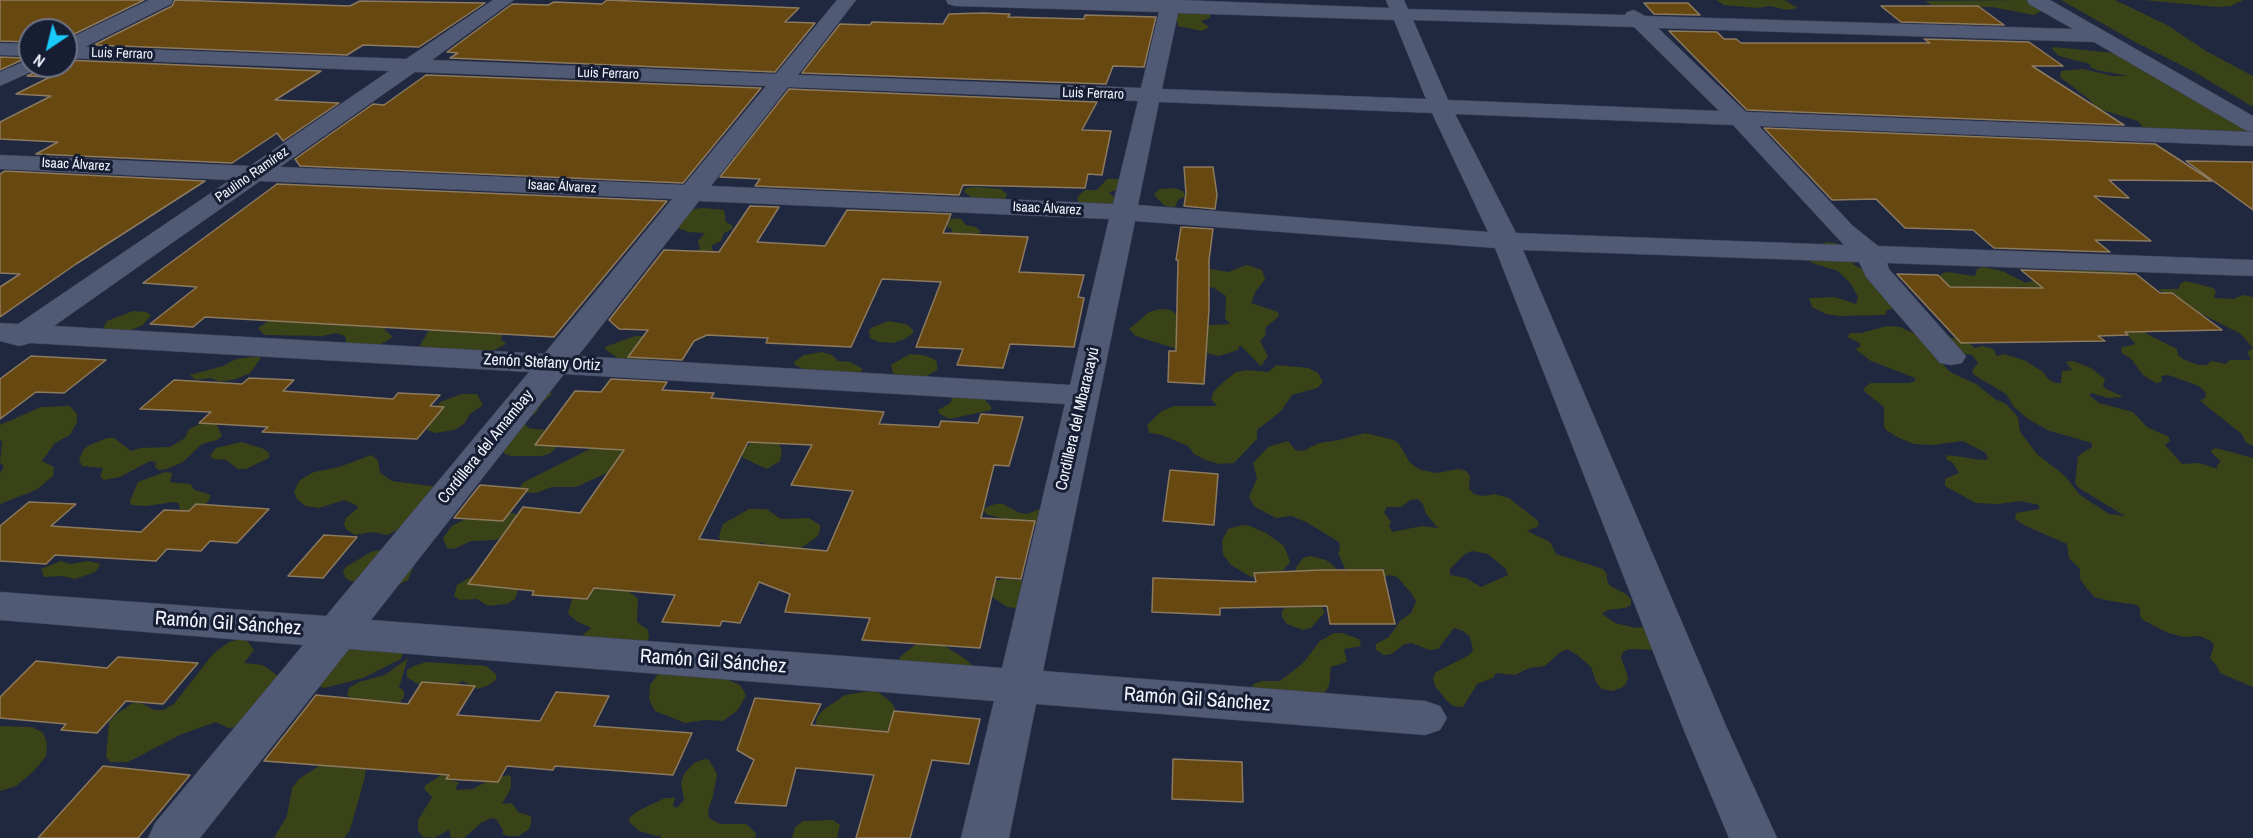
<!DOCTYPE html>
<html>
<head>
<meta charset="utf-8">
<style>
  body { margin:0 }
  #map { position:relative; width:2253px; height:838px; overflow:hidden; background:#20283f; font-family:"Archivo Narrow",sans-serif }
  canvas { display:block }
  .north { position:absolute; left:18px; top:18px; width:60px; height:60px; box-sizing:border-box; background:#171e34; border:2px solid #6e7485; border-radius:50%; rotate:215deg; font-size:16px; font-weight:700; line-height:24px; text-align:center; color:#f1f4fe }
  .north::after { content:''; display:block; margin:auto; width:21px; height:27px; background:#19cafc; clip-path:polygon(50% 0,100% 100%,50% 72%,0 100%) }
</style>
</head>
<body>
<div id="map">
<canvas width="2253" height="838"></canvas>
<div class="north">N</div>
</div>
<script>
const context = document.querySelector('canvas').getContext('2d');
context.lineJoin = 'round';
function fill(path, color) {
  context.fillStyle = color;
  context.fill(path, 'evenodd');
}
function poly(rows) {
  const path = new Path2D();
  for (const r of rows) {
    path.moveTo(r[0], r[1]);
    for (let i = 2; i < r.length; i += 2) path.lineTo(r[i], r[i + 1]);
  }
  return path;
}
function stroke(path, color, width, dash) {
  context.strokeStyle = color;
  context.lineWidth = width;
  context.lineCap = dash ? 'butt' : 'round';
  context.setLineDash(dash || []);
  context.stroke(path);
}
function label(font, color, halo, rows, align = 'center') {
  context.font = font + ' "Archivo Narrow",sans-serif';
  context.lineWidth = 6;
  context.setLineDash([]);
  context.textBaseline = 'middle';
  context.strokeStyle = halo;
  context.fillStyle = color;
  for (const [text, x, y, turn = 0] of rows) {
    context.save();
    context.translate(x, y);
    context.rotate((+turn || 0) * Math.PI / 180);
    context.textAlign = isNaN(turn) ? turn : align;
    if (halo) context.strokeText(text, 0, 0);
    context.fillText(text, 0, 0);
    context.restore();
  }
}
fill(poly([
  [1716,0,1784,0,1798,8,1786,10,1771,6,1757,8,1724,5],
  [2026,0,2035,2,2043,10,2034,15,1992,7,1937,8,1925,1],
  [2061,0,2115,0,2167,25,2206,51,2253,76,2253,107,2191,70,2137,43],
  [2144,0,2243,0,2231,6,2217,7],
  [1173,12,1210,12,1210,18,1201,21,1209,27,1202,31,1177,26,1178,23,1173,20],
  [2054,47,2133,55,2253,122,2253,144,2146,131,2138,121,2096,108,2090,100,2060,77,2061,71,2083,69,2113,76,2128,76,2097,70,2090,67,2090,64,2059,56,2052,49],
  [1107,179,1119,179,1118,190,1109,192,1120,204,1079,203,1077,198,1080,194,1085,190,1097,190],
  [976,187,1001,189,1007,194,1005,199,1009,200,973,198,964,192,966,188],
  [1174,188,1183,191,1185,196,1178,200,1175,207,1165,206,1155,196,1154,194,1160,189],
  [703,208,724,210,726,222,733,226,732,229,724,233,721,241,711,246,715,254,690,254,700,249,698,241,705,233,688,232,676,227,685,214,694,209],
  [943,218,961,219,966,225,976,227,981,232,977,235,951,234,952,229,940,223],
  [1828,242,1845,245,1859,261,1852,264,1864,270,1896,308,1887,310,1885,315,1840,316,1826,314,1812,307,1809,298,1835,297,1856,304,1858,297,1851,284,1838,271,1812,263,1805,256,1814,246],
  [1247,265,1262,270,1265,279,1256,291,1251,303,1278,312,1279,316,1265,328,1266,335,1260,341,1268,356,1261,366,1240,345,1238,350,1219,356,1206,353,1196,355,1136,336,1129,329,1149,312,1160,309,1171,310,1184,322,1195,326,1230,324,1225,318,1226,296,1214,288,1201,285,1206,268,1228,272],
  [1983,267,2002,271,2026,283,2066,269,2128,271,2125,280,2152,330,2145,333,2177,349,2178,355,2183,359,2198,365,2207,365,2211,361,2226,364,2229,360,2251,360,2247,352,2253,348,2241,334,2198,312,2181,299,2167,295,2158,289,2179,289,2180,284,2186,281,2213,288,2216,291,2214,298,2233,299,2243,295,2253,297,2253,446,2246,443,2242,434,2204,404,2200,400,2205,398,2206,393,2199,386,2168,375,2161,376,2162,382,2156,383,2143,375,2132,360,2121,352,2122,347,2133,345,2135,343,2120,328,1984,287,1973,288,1974,309,1940,278,1941,274,1947,272,1975,276,1977,269],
  [133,311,146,312,151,315,143,325,129,331,109,332,103,328,107,321],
  [270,320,384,323,385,330,393,337,376,347,347,346,345,336,336,333,322,336,265,335,258,328],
  [889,321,906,324,913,330,913,333,905,339,893,343,879,342,870,338,869,330,873,327],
  [432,325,504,331,501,339,506,344,494,350,480,352,419,347],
  [1887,326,1900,327,1915,334,1950,372,1976,384,1995,399,2006,404,2018,417,2020,432,2037,454,2065,476,2080,495,2109,514,2125,516,2079,488,2075,483,2078,456,2092,447,2092,443,2050,431,2028,419,2014,407,2006,394,1974,375,1972,371,1978,363,1972,355,1958,352,1948,337,1967,341,1975,348,1983,346,1993,349,1997,356,2004,354,2026,361,2043,372,2048,379,2055,383,2061,383,2062,371,2072,370,2066,362,2073,361,2091,368,2105,379,2103,385,2106,389,2124,397,2108,398,2092,393,2089,395,2099,403,2133,412,2147,427,2169,437,2170,441,2165,445,2182,464,2199,463,2218,469,2217,465,2221,462,2212,453,2211,450,2216,448,2253,458,2253,687,2220,673,2217,666,2210,658,2214,646,2211,641,2200,636,2184,637,2168,633,2143,620,2140,616,2140,608,2137,605,2105,600,2095,597,2088,590,2080,579,2080,569,2069,558,2067,544,2026,526,2015,519,2016,513,2039,509,2039,505,2021,501,1997,504,1976,503,1945,486,1945,479,1959,473,1953,463,1946,459,1947,455,1982,460,1988,459,1986,453,1963,441,1931,445,1914,444,1899,438,1886,430,1884,426,1884,407,1864,391,1865,387,1871,383,1909,383,1915,381,1915,378,1871,361,1855,349,1860,347,1860,343,1847,337,1850,333,1861,333],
  [635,336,648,336,661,354,650,360,622,361,606,350,605,347],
  [822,352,832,355,838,361,850,362,863,369,859,373,806,370,795,365,794,362,804,355],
  [910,354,923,355,934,359,937,362,937,370,921,379,908,381,893,373,891,365],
  [258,356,261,358,250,373,236,379,220,382,211,378,196,380,190,375,223,366,236,359],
  [1277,365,1308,368,1318,373,1323,382,1317,388,1292,395,1281,411,1257,430,1257,439,1234,463,1219,464,1206,460,1194,454,1188,446,1162,435,1149,433,1147,425,1162,411,1174,406,1217,406,1211,399,1214,391,1228,378,1236,372,1248,370,1268,372],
  [548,388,552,394,543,402,535,414,523,421,528,428,554,431,559,446,549,454,541,456,511,456,505,454,500,447],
  [462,394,477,394,483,405,470,414,464,424,454,430,435,433,427,430,440,402],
  [950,396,984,399,991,406,991,410,950,419,940,414,938,410,949,404,952,400],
  [70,406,77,414,77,422,70,435,55,443,42,461,54,467,53,476,36,490,0,504,0,474,4,466,0,463,2,442,0,440,0,425,41,407],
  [204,422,216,423,222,436,217,440,202,444,183,462,167,469,159,470,155,467,156,462,150,461,120,477,104,480,100,477,103,468,82,466,79,459,84,449,90,445,107,438,114,438,131,451,141,448,170,447,185,438,189,429],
  [1365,433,1394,440,1399,444,1410,463,1421,470,1437,473,1459,469,1466,471,1470,476,1469,489,1474,494,1482,496,1495,494,1509,498,1538,521,1539,526,1527,531,1550,542,1556,554,1603,569,1607,574,1607,580,1610,586,1626,594,1631,599,1631,605,1625,608,1608,610,1602,614,1615,623,1636,628,1644,627,1656,650,1629,649,1623,652,1621,657,1628,677,1626,684,1621,688,1612,691,1602,689,1596,682,1591,667,1576,654,1567,649,1559,653,1545,666,1529,668,1515,675,1496,673,1493,678,1477,684,1463,707,1453,706,1446,700,1435,686,1433,678,1436,672,1469,655,1473,650,1470,637,1463,631,1454,628,1438,649,1430,650,1411,643,1403,645,1392,654,1384,655,1376,650,1376,644,1389,637,1400,621,1411,613,1416,601,1412,594,1397,577,1389,575,1383,578,1348,575,1338,553,1340,548,1339,542,1306,522,1291,516,1276,518,1255,507,1249,497,1257,478,1253,463,1268,447,1288,441,1295,450,1303,451,1319,443,1339,440],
  [1418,499,1423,504,1426,514,1438,528,1422,526,1392,532,1389,526,1391,522,1384,512,1387,507,1401,507,1411,500],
  [1472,551,1488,554,1506,569,1508,575,1481,587,1466,578,1450,575,1450,569,1465,554],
  [753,441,778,442,782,450,780,461,767,469,743,458,742,451],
  [241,442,262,448,269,453,269,458,246,469,238,469,226,460,213,459,210,456,216,448],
  [592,448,621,449,626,452,620,467,576,487,552,487,536,493,520,492,520,487,524,482],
  [371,455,378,460,380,473,392,481,438,487,411,523,387,535,372,532,355,535,346,529,344,524,346,518,358,508,356,505,344,500,319,508,305,506,297,499,294,491,300,480,314,472,339,467],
  [165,472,172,473,170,482,190,484,195,490,211,495,209,500,205,505,187,513,180,512,179,503,174,502,146,506,131,505,130,501,138,482],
  [995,504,1003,504,1020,513,1027,514,1047,506,1044,521,1025,530,1007,520,986,514,983,509],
  [749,509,766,509,781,519,809,518,820,525,820,530,818,536,800,549,766,547,763,542,748,548,720,541,719,536,723,524],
  [514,513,518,516,505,535,496,540,471,541,454,549,447,548,443,538,452,526,467,518],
  [1242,525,1250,526,1266,533,1284,546,1290,562,1282,572,1269,578,1251,577,1231,565,1223,554,1222,541,1228,529],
  [389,548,418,556,408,580,391,589,350,581,345,577,343,572,346,567,371,552],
  [1310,556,1326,560,1337,569,1342,581,1318,601,1325,612,1311,628,1303,630,1287,624,1282,617,1282,611,1297,591,1296,568,1303,558],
  [61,561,70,564,88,561,101,564,95,572,75,579,62,576,44,577,41,569],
  [472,576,479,578,519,587,515,599,507,604,488,606,477,599,460,600,454,596,457,585],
  [1008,578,1024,581,1025,609,1007,607,989,595,993,581],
  [599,582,619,585,634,595,638,599,637,622,648,630,649,636,645,649,614,668,595,670,578,658,577,640,591,628,578,622,568,614,571,602,575,596],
  [1334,633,1342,633,1359,639,1361,646,1344,649,1347,662,1331,667,1329,686,1321,698,1250,689,1254,684,1262,681,1280,681,1303,663,1320,641],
  [240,639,247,641,254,650,244,663,263,665,278,676,237,727,228,728,216,722,182,734,128,762,110,762,106,757,109,722,115,715,133,703,141,703,154,710,163,710,174,704,213,654,229,642],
  [920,641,938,642,964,658,971,664,973,670,893,671,900,657],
  [355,645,404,647,401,659,363,678,324,688,310,683,316,660],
  [408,658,399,687,404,691,404,697,398,705,353,699,347,695,349,688,359,682,385,675],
  [428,662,486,666,496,674,496,680,487,686,477,689,463,681,454,686,419,685,407,677,407,670,416,665],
  [659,673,726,679,740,685,746,695,738,710,723,721,705,720,685,723,655,711,649,699,650,685],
  [869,691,878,692,891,702,895,708,895,715,888,731,874,741,821,732,816,725,817,717,823,710,845,695],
  [0,726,32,727,43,733,47,743,46,756,34,771,16,786,0,791],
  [331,758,366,762,365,777,350,830,344,838,274,838,287,816,292,788,299,779],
  [704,759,709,760,717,774,713,796,708,810,709,818,720,824,746,824,756,833,755,838,660,838,661,835,657,836,639,831,629,822,630,817,638,811,665,798,675,798,673,806,677,808,684,800,681,783,684,774,694,763],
  [441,775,447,775,448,779,459,783,456,787,457,790,473,789,493,778,509,775,511,777,511,788,502,804,512,803,518,812,531,816,531,824,528,830,518,836,507,836,503,834,503,830,496,819,491,818,481,823,464,838,451,838,449,830,434,838,423,837,418,830,418,820,432,797,424,789,426,785],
  [833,820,840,825,837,838,792,838,795,827,803,821]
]), '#3a4218');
const building = poly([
  [0,0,144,0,66,38,66,30,30,30,30,42,0,41,0,0],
  [175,0,350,6,360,1,485,3,419,47,363,45,347,55,94,45,172,6,175,0],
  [607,0,799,8,785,22,815,23,775,72,450,58,458,53,447,52,512,4,548,5,554,2,602,4,607,0],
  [1644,3,1688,3,1700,15,1654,14,1644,3],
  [1881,6,1978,6,2004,25,1901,22,1881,6],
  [982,13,1010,14,1008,17,1084,19,1085,15,1156,17,1144,67,1113,66,1106,84,802,73,840,24,870,25,872,22,943,24,949,14,982,13],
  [1669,31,1717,32,1724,39,1736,39,1741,43,1930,43,1924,39,2029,42,2063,66,2032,66,2124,125,1747,110,1669,31],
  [0,57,26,58,0,70,0,57],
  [66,60,321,71,275,100,339,103,283,141,277,133,232,163,36,154,58,142,0,139,0,122,51,96,16,94,50,77,27,76,38,71,42,66,66,66,66,60],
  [426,75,761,88,683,183,300,166,295,159,373,104,384,105,426,75],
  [789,89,1097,102,1082,130,1111,131,1102,175,1088,174,1085,188,963,185,959,195,755,186,760,179,720,177,789,89],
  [1764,128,2155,144,2212,181,2109,180,2129,198,2094,196,2151,241,2095,240,2110,252,1994,248,1973,230,1905,228,1876,199,1832,200,1764,128],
  [2186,161,2253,162,2253,210,2186,161],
  [1184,167,1213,167,1217,195,1215,209,1184,206,1186,193,1184,167],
  [5,171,205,181,76,264,0,317,0,287,20,274,0,273,0,174,5,171],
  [277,184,667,201,554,337,205,317,193,327,150,324,197,287,143,283,277,184],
  [750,206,779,207,757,242,825,246,847,210,951,214,943,233,1028,237,1019,272,1084,275,1078,297,1084,298,1074,347,1010,344,1003,368,957,365,963,349,916,347,941,282,882,279,851,347,766,343,768,338,707,335,694,341,682,360,628,357,648,330,619,329,609,320,664,250,719,252,750,206],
  [1181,227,1213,229,1209,260,1209,309,1204,384,1168,382,1169,351,1176,351,1178,260,1176,260,1181,227],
  [2021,270,2136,274,2160,293,2172,293,2222,330,2125,332,2128,335,2098,336,2105,341,1961,343,1897,274,1938,275,1950,287,2043,288,2021,270],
  [31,356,106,360,64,393,36,392,0,419,0,379,31,356],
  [249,378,294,380,283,391,393,399,398,393,440,395,430,406,444,407,417,439,262,432,268,427,199,423,211,412,140,409,174,380,242,384,249,378],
  [611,379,667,382,662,390,714,393,711,398,884,412,879,424,939,427,941,421,978,423,981,414,1023,417,1009,466,994,465,981,518,1035,521,1021,579,996,577,980,648,862,640,870,618,785,612,790,594,759,582,740,623,722,621,720,626,662,622,675,595,594,588,587,599,532,595,534,591,468,584,523,507,580,513,624,450,535,445,575,391,601,392,611,379],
  [748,442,812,445,791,485,853,491,827,551,699,539,748,442],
  [1170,470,1218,474,1214,525,1163,521,1170,470],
  [480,485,528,489,503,521,454,518,480,485],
  [29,502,76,504,51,526,141,532,164,510,189,511,196,504,269,509,237,543,210,541,201,551,167,549,156,561,55,555,46,564,0,561,0,526,29,502],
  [324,535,357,537,323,578,288,576,324,535],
  [1321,570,1383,570,1395,624,1330,624,1327,606,1220,608,1220,615,1152,612,1153,578,1256,582,1254,573,1321,570],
  [118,657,198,663,163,704,126,701,97,733,61,730,66,724,0,718,0,697,36,661,107,668,118,657],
  [422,682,475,686,457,715,540,721,556,692,609,696,594,726,692,733,673,775,555,766,553,770,507,766,498,782,446,779,449,775,264,761,316,695,408,704,422,682],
  [755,698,821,704,811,725,888,732,894,711,980,719,969,764,932,760,910,838,856,838,874,775,796,768,786,806,735,803,754,760,737,750,755,698],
  [1173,759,1242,762,1243,802,1172,799,1173,759],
  [103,766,190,775,138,838,38,838,103,766]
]);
fill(building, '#684811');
stroke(building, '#8c7a60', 1.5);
const minor = poly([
  [149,0,173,0,171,4,85,47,406,59,493,0,514,0,432,60,776,74,837,0,856,0,798,75,1141,88,1159,12,955,6,948,4,946,0,1180,0,1389,8,1386,0,1404,0,1408,9,1625,15,1627,12,1634,10,1645,16,2073,29,2029,4,2027,0,2050,0,2253,116,2253,132,2245,130,2094,42,1658,28,1746,112,2253,132,2253,146,1759,126,1853,226,1878,246,2253,260,2253,276,1887,263,1889,269,1966,356,1962,363,1951,365,1940,363,1866,277,1859,262,1523,250,1727,728,1777,838,1729,838,1683,728,1495,248,1135,221,1043,671,1425,701,1440,706,1447,718,1440,730,1425,735,1036,704,1009,838,961,838,994,701,349,649,200,838,148,838,155,823,303,645,0,620,0,592,326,616,529,372,31,343,19,346,0,341,0,323,18,324,230,180,0,169,0,155,250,166,389,71,66,58,66,40,149,0],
  [1178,13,1394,20,1426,99,1162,89,1178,13],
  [1413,20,1634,27,1719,111,1448,100,1413,20],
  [415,72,766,86,684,185,280,167,415,72],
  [788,87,1138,101,1113,204,711,186,788,87],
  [1159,102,1432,113,1488,232,1138,205,1159,102],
  [1455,114,1733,125,1844,245,1516,233,1455,114],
  [260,181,672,199,544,354,54,326,260,181],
  [699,201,1109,219,1070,385,578,356,699,201],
  [564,374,1065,404,1002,668,371,620,564,374],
  [0,43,30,44,30,56,0,55,0,43],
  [30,59,30,66,40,66,37,69,0,86,0,72,30,59]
]);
stroke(minor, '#3d4255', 1);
fill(minor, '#505a74');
label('14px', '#f1f4fe', '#171e34', [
  ["Luis Ferraro",122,54,2],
  ["Luis Ferraro",608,74,2],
  ["Luis Ferraro",1093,94,2],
  ["Isaac Álvarez",76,165,3],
  ["Paulino Ramírez",252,175,-35],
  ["Isaac Álvarez",562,187,3],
  ["Isaac Álvarez",1047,209,3]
]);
label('16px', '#f1f4fe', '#171e34', [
  ["Zenón Stefany Ortiz",542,363,3],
  ["Cordillera del Mbaracayú",1078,419,-77],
  ["Cordillera del Amambay",486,447,-51]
]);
label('20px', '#f1f4fe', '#171e34', [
  ["Ramón Gil Sánchez",228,624,4],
  ["Ramón Gil Sánchez",713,662,4],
  ["Ramón Gil Sánchez",1197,700,4]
]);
</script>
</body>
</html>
